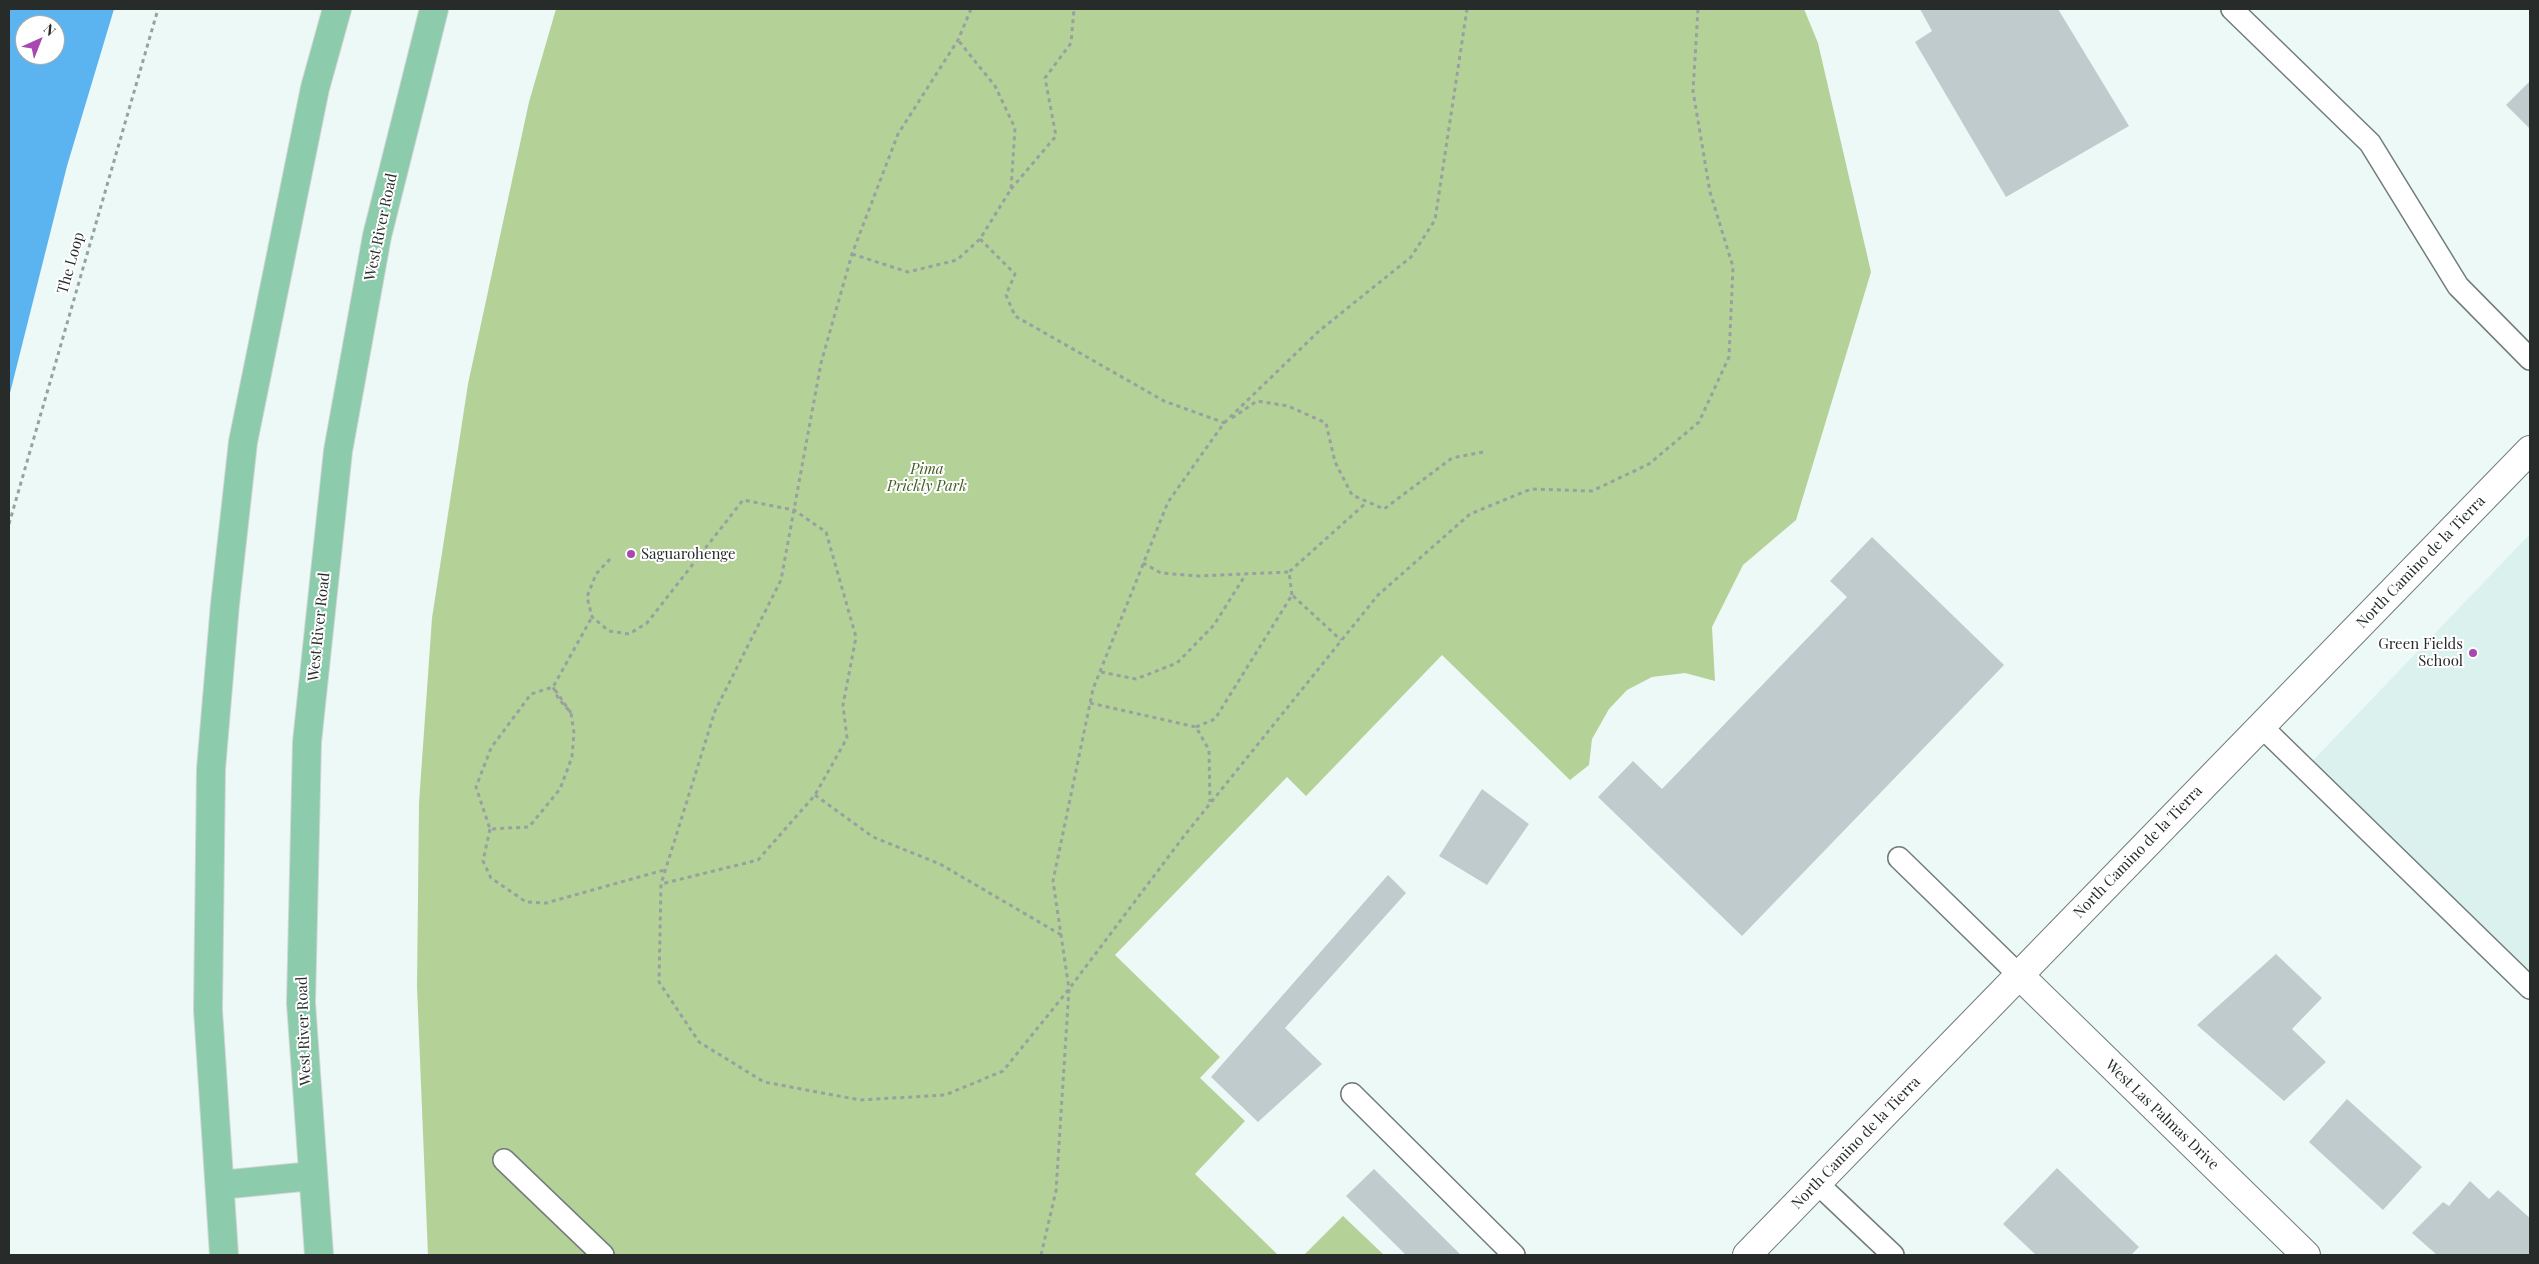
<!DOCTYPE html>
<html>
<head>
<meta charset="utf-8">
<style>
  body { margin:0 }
  #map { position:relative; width:2539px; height:1264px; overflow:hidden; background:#edf9f7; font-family:"Playfair Display",serif }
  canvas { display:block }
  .frame { position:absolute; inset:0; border:10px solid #272c2b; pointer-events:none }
  .north { position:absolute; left:15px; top:15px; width:50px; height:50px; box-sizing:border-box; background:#fff; border:1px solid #a9abaa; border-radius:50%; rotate:44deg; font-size:14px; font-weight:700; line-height:20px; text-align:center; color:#272c2b }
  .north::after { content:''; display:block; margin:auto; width:18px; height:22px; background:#a848b0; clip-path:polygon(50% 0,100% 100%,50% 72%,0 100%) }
</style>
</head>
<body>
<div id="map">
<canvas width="2539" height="1264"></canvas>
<div class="frame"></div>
<div class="north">N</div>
</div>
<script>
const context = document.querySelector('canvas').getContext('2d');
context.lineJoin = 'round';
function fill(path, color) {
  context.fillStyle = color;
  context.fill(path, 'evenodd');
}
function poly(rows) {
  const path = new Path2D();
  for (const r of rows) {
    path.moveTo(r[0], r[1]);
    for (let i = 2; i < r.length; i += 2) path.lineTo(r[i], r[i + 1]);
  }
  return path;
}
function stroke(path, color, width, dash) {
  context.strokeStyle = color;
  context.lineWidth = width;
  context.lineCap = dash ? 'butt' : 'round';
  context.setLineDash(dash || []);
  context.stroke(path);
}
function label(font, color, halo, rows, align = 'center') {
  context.font = font + ' "Playfair Display",serif';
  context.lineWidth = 4;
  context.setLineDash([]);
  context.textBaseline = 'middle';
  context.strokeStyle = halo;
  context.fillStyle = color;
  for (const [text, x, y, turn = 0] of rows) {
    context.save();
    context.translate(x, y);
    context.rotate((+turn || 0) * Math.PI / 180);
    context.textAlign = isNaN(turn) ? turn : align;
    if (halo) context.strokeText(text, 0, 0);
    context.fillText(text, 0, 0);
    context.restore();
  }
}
fill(poly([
  [2530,534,2530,980,2302,772]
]), '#dbf1ed');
fill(poly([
  [556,9,1804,9,1818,43,1871,272,1796,520,1743,565,1712,627,1715,681,1685,673,1652,677,1627,690,1609,709,1592,739,1589,765,1570,780,1442,655,1306,796,1287,777,1115,955,1220,1057,1200,1078,1245,1121,1195,1174,1278,1255,428,1255,417,987,419,803,432,618,468,384,529,102],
  [1343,1216,1384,1255,1304,1255]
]), '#b4d198');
fill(poly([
  [9,9,114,9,67,166,9,397],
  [25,25,55,25,55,55,25,55]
]), '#5bb3f0');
fill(poly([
  [1920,9,2058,9,2129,126,2006,197,1915,42,1932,31],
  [2530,81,2530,129,2506,105],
  [1872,537,2004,665,1742,936,1598,797,1633,761,1662,789,1847,597,1830,581],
  [1482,789,1529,824,1487,885,1439,856],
  [1388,875,1406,893,1285,1028,1322,1064,1258,1122,1211,1077],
  [2276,954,2322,998,2292,1029,2326,1062,2284,1101,2197,1025],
  [2347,1099,2422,1167,2383,1210,2309,1142],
  [2057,1168,2139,1247,2131,1255,2036,1255,2003,1224],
  [1374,1169,1461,1255,1406,1255,1346,1196],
  [2470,1181,2489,1199,2498,1190,2530,1218,2530,1255,2437,1255,2412,1233,2443,1202,2449,1206]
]), '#c0cbce');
const service = poly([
  [2232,9,2370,143,2458,286,2530,359],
  [2261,726,2530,988],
  [1899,858,2019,975],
  [1352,1094,1514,1255],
  [504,1160,603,1255],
  [1817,1183,1893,1255]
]);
const minor = poly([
  [2019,975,2306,1255]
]);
const tertiary = poly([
  [1747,1255,2530,450]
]);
const primary = poly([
  [220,1185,312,1176],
  [224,1255,208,1010,211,769,225,604,243,442,315,88,337,9],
  [319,1255,301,1003,307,742,338,451,377,236,434,9]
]);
stroke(service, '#727d7b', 24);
stroke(minor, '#727d7b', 30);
stroke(tertiary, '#727d7b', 30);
stroke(primary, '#d4d5d5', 30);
stroke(poly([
  [971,9,958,40,898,134,852,254,821,363,781,580,715,711,661,884,659,982,699,1042,764,1082,860,1100,945,1095,1003,1071,1069,989,1184,836,1378,595,1470,514,1531,489,1592,491,1649,464,1699,422,1729,357,1733,267,1710,192,1693,91,1698,9],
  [1011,189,1056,136,1045,78,1071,43,1074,9],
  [980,239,1015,274,1006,295,1015,316,1164,401,1225,423],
  [852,254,908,272,957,260,980,239,1011,189,1015,128,995,86,958,40],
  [1232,418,1257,401,1288,406,1326,423,1335,462,1352,495,1384,509,1452,458,1483,452],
  [9,524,158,9],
  [610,559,596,574,587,597,592,617,609,631,629,634,647,623,743,500,794,510,826,532,856,637,843,705,847,738,815,795,758,860,661,884],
  [1143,563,1161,573,1198,576,1289,572],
  [1292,595,1289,572,1367,502],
  [1101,672,1136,679,1177,663,1214,625,1246,574],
  [1090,703,1196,727,1209,750,1210,802],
  [571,713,553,687,558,698,571,713,574,733,572,757,560,789,529,827,490,829,476,787,491,748,531,694,553,687,592,617],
  [1196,727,1215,719,1292,595,1341,640],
  [815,795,873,837,940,864,1063,936],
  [490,829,483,861,491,878,526,902,546,903,664,870],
  [1041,1255,1056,1191,1069,989,1053,881,1093,689,1168,502,1224,423,1319,331,1411,257,1435,220,1467,9]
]), '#98a1a0', 3, [4, 4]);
stroke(service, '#fff', 21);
stroke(minor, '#fff', 28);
stroke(tertiary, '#fff', 28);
stroke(primary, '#8ccbab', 28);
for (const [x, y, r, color] of [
  [631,554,5,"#a848b0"],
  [2473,653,5,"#a848b0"]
]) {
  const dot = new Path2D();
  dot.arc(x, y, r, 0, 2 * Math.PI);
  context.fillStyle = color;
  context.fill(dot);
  stroke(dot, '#fff', 2);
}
label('15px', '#272c2b', '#fff', [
  ["West River Road",381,227,-78],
  ["The Loop",71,263,-74],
  ["North Camino de la Tierra",2421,562,-46],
  ["West River Road",319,627,-84],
  ["North Camino de la Tierra",2138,852,-46],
  ["West River Road",304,1031,-92],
  ["West Las Palmas Drive",2162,1115,44],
  ["North Camino de la Tierra",1856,1143,-46]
]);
label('italic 15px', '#435e22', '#fff', [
  ["Pima",927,469],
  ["Prickly Park",927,486]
]);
label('15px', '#272c2b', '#fff', [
  ["Saguarohenge",641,554],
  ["Green Fields",2463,644,"right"],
  ["School",2463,661,"right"]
], 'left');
</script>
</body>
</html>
